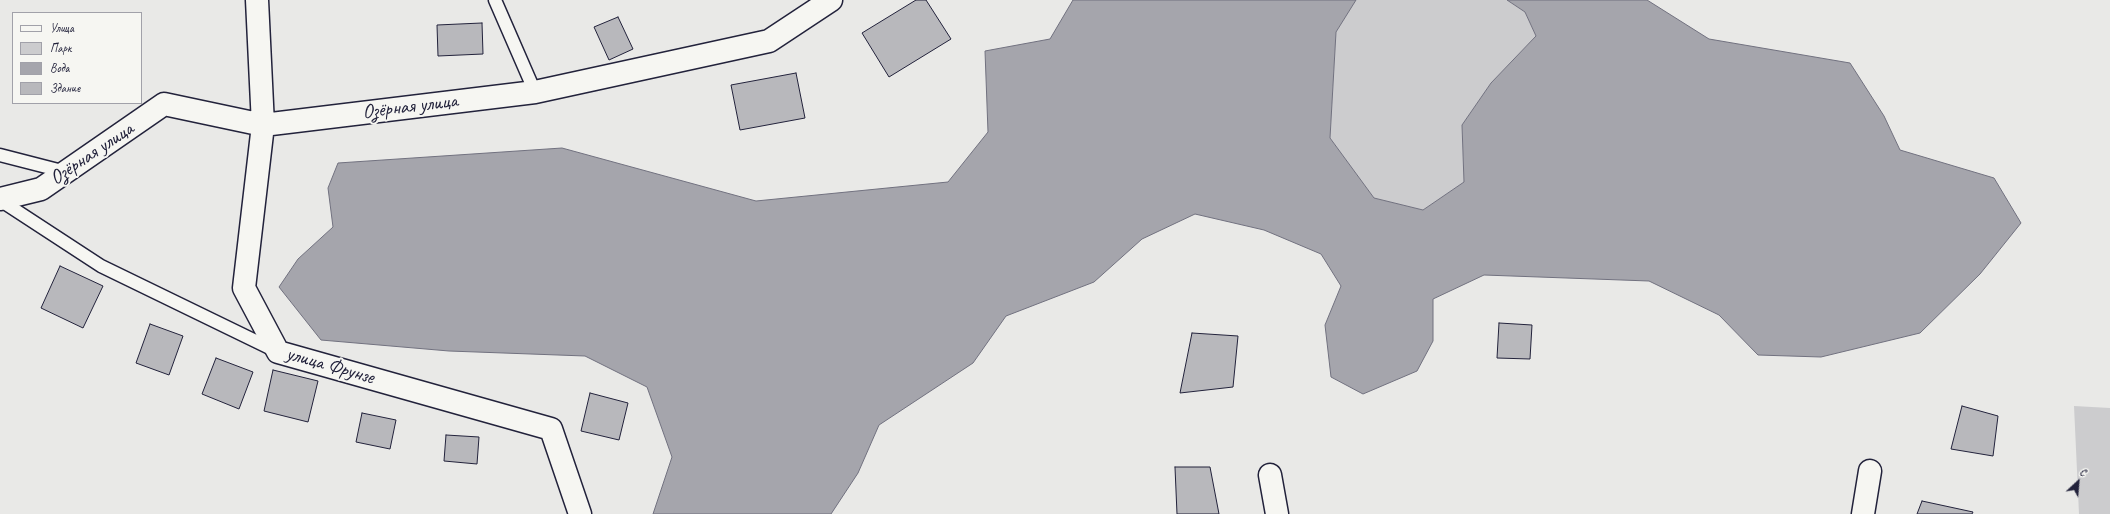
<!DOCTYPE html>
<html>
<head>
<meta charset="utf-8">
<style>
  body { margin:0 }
  #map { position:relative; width:2110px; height:514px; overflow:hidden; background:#e9e9e7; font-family:Caveat,sans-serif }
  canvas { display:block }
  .legend { position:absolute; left:12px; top:12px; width:130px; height:92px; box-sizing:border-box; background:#f6f6f2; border:1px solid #a1a1a9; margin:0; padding:5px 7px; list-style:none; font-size:12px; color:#22223b }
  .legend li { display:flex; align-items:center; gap:8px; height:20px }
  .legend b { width:20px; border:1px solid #a1a1a9 }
  .north { position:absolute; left:2058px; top:462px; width:40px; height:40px; -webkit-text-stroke:3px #f6f6f2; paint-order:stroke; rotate:26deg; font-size:11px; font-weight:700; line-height:16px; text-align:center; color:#22223b }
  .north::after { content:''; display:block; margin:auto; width:14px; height:18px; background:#22223b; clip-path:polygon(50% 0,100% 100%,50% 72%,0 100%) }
</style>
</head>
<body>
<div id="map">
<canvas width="2110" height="514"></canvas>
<ul class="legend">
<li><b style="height:5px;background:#f6f6f2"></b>Улица</li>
<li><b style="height:11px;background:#ccccce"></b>Парк</li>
<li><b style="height:11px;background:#a5a5ac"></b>Вода</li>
<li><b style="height:11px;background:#b8b8bc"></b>Здание</li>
</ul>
<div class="north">С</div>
</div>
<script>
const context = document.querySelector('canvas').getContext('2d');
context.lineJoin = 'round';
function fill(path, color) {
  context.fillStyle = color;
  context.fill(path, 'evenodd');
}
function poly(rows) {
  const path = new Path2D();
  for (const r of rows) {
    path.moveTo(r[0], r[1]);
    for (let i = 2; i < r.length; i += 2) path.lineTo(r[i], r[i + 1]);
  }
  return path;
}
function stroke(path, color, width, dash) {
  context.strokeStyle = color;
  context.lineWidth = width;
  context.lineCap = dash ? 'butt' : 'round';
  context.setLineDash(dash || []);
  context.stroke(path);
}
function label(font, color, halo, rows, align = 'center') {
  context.font = font + ' Caveat,sans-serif';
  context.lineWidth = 4;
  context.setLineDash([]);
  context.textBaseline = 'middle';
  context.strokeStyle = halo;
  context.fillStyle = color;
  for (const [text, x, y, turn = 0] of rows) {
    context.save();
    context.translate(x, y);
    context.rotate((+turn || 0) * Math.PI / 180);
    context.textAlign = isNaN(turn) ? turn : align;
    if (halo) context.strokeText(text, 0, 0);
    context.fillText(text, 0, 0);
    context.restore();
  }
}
fill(poly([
  [1356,0,1507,0,1525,12,1536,36,1491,83,1462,125,1464,182,1423,210,1374,198,1330,138,1336,32],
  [2074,406,2110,408,2110,514,2079,514]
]), '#ccccce');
const water = poly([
  [1073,0,1356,0,1336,32,1330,138,1374,198,1423,210,1464,182,1462,125,1491,83,1536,36,1525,12,1507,0,1647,0,1709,39,1850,63,1884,116,1900,150,1994,178,2021,223,1980,274,1920,333,1821,357,1758,355,1719,315,1649,281,1484,275,1433,299,1433,341,1417,371,1363,394,1331,377,1325,325,1341,286,1321,254,1264,230,1195,214,1142,239,1094,282,1006,316,973,363,879,425,858,473,831,514,653,514,672,457,647,387,585,356,449,351,321,340,279,287,298,259,333,227,328,188,338,163,562,148,756,201,948,182,988,132,985,51,1050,39,1073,0]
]);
fill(water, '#a5a5ac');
stroke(water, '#71717f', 1);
const building = poly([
  [916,0,926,0,951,39,889,77,862,33,916,0],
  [618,17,633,49,609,60,594,27,618,17],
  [482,23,483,54,438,56,437,25,482,23],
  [796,73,805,118,740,130,731,85,796,73],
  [60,266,103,286,83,328,41,308,60,266],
  [1499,323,1532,325,1530,359,1497,358,1499,323],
  [150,324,183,336,169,375,136,363,150,324],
  [1192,333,1238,336,1233,387,1180,393,1192,333],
  [216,358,253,372,239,409,202,394,216,358],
  [273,370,318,381,308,422,264,411,273,370],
  [590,393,628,403,619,440,581,431,590,393],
  [1962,406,1998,416,1993,456,1951,449,1962,406],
  [362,413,396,420,390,449,356,442,362,413],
  [446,435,479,437,477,464,444,461,446,435],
  [1175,467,1210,467,1219,514,1177,514,1175,467],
  [1922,501,1973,512,1972,514,1917,514,1922,501]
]);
fill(building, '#b8b8bc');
stroke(building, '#22223b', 1);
const service = poly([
  [495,0,535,92],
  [0,155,66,172],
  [0,200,101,266,276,351]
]);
const minor = poly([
  [257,0,263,125,244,288,278,352,551,429,580,514],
  [0,199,41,189,164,104,263,125,535,92,769,41,831,0],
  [1270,475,1277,514],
  [1863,514,1870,471]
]);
stroke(service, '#22223b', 15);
stroke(minor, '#22223b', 25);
stroke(service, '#f6f6f2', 12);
stroke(minor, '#f6f6f2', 22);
label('20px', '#22223b', '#f6f6f2', [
  ["Озёрная улица",410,107,-7],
  ["Озёрная улица",92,154,-34],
  ["улица Фрунзе",330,366,16]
]);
</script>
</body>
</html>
